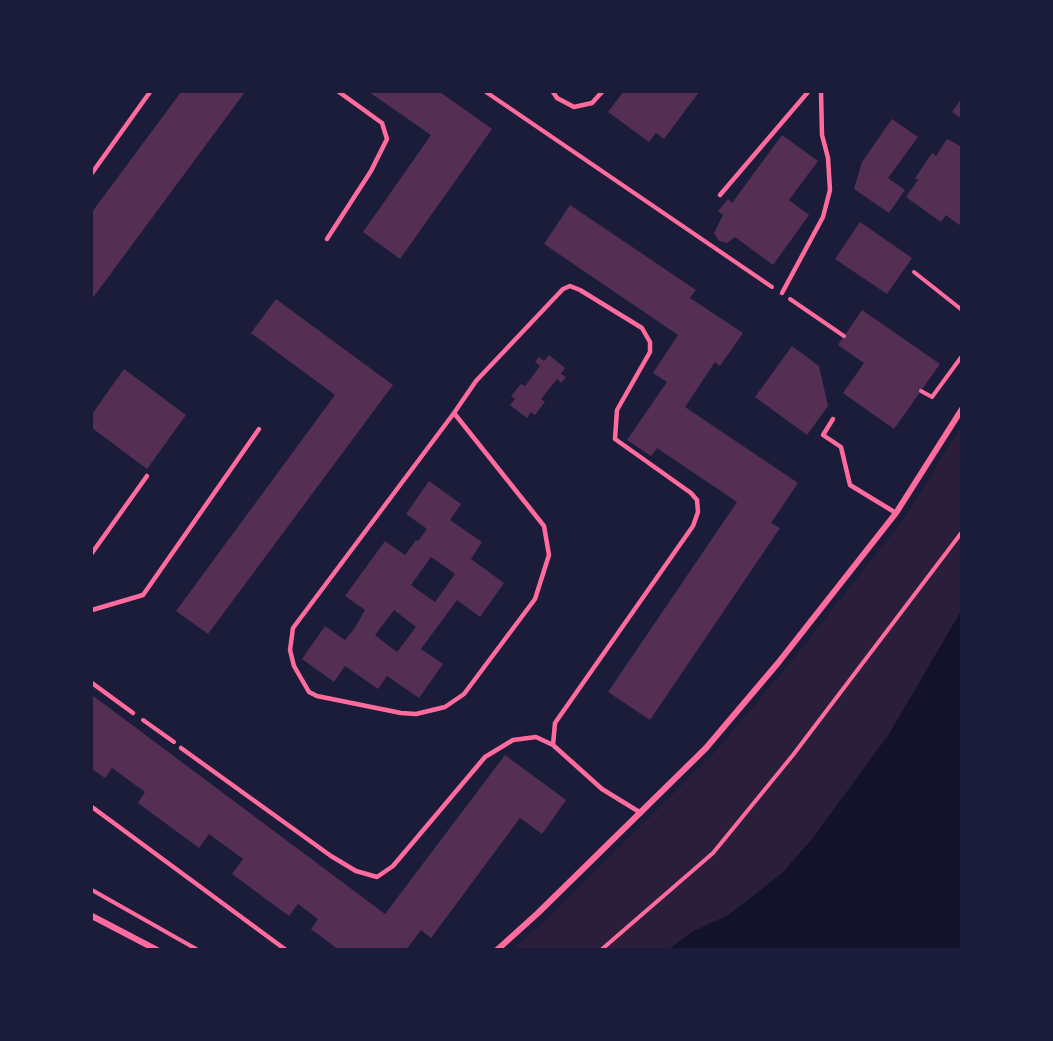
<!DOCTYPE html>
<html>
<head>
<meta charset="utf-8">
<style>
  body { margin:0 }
  #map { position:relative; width:1053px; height:1041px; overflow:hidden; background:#1b1b3a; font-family:"Open Sans",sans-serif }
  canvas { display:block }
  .frame { position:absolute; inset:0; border:93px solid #1b1b3a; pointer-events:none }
</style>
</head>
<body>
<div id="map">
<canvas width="1053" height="1041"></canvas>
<div class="frame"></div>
</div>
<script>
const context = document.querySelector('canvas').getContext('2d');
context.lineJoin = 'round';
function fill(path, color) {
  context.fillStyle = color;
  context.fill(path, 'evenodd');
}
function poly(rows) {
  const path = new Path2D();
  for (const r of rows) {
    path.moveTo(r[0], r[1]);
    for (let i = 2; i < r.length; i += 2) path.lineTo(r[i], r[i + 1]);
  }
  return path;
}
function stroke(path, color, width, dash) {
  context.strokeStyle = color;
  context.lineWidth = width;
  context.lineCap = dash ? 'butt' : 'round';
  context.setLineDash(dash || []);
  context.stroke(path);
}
fill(poly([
  [961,427,961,949,512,950,545,921,713,754,785,669,904,519]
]), '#2a1e3b');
fill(poly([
  [961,611,961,949,669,949,692,932,728,915,753,896,783,872,812,839,889,734]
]), '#12122b');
fill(poly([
  [181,92,245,92,92,299,92,212],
  [369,92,440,92,492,129,400,259,363,232,431,135],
  [623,92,699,92,664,139,656,133,649,142,608,112],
  [962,98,962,119,952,112],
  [892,119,918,137,888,178,905,190,889,213,854,189,862,162],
  [782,135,818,161,789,200,809,215,773,265,735,237,727,243,719,241,714,233,723,215,718,211,728,199,732,203],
  [947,139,962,147,962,221,959,225,946,215,941,222,906,197,918,180,915,178,932,153,936,156],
  [570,205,696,290,690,298,743,333,720,366,715,362,685,407,798,483,771,523,780,528,650,720,608,692,737,502,657,448,651,456,627,440,667,382,653,373,678,335,544,244],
  [860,222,912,258,887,294,835,259],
  [276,299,393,385,208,634,176,611,335,395,251,333],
  [862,310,940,364,894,429,843,393,864,363,838,345],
  [792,346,819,366,828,406,807,435,755,397],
  [549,355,565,368,561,374,566,377,561,383,557,379,541,399,545,402,535,415,531,412,527,418,510,405,515,399,511,396,521,384,525,386,540,366,535,362,539,357,544,361],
  [124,369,186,415,147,469,92,428,92,414],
  [429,481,461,504,450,520,482,542,471,559,504,583,480,617,457,600,421,649,443,664,419,698,387,676,378,689,345,666,334,682,302,659,325,626,345,640,354,629,365,610,345,596,385,541,405,555,416,540,418,541,427,529,406,514],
  [431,557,455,574,435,602,411,585],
  [394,610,416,627,397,652,375,635],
  [92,695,385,914,505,755,566,800,542,834,520,818,431,938,421,930,406,950,339,950,311,929,318,919,298,904,289,916,232,874,243,859,209,834,199,848,138,803,145,792,112,768,105,778,92,769]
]), '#542f53');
stroke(poly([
  [486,92,772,287],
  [914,272,962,310],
  [790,299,844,336],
  [921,391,932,397,962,356],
  [143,720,174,742],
  [92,890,198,950],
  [601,950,713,853,793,755,962,532]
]), '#ff6b9d', 4);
stroke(poly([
  [553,92,557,98,574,107,592,103,602,92],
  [92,173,150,92],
  [720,195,808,92],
  [327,239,371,171,387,139,382,123,339,92],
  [782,293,823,217,830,190,828,158,822,135,821,92],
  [454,413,476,381,563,289,570,286,580,290,642,328,650,342,650,352,617,410,615,439,691,493,697,500,698,512,693,526,555,723,553,745,602,789,641,813],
  [454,413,544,526,549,555,535,599,464,694,445,707,416,714,401,713,317,696,309,692,294,666,290,650,293,628,454,413],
  [833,419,823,435,841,447,850,485,896,513],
  [92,553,147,476],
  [92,610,143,595,259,429],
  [92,683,133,713],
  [181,748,331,856,356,871,377,877,393,866,485,757,513,740,536,737,553,745],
  [92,807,286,950]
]), '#ff6b9d', 4.5);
stroke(poly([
  [92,916,157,950],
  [497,950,538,913,706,748,778,663,896,513,962,409]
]), '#ff6b9d', 6);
</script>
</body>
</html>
